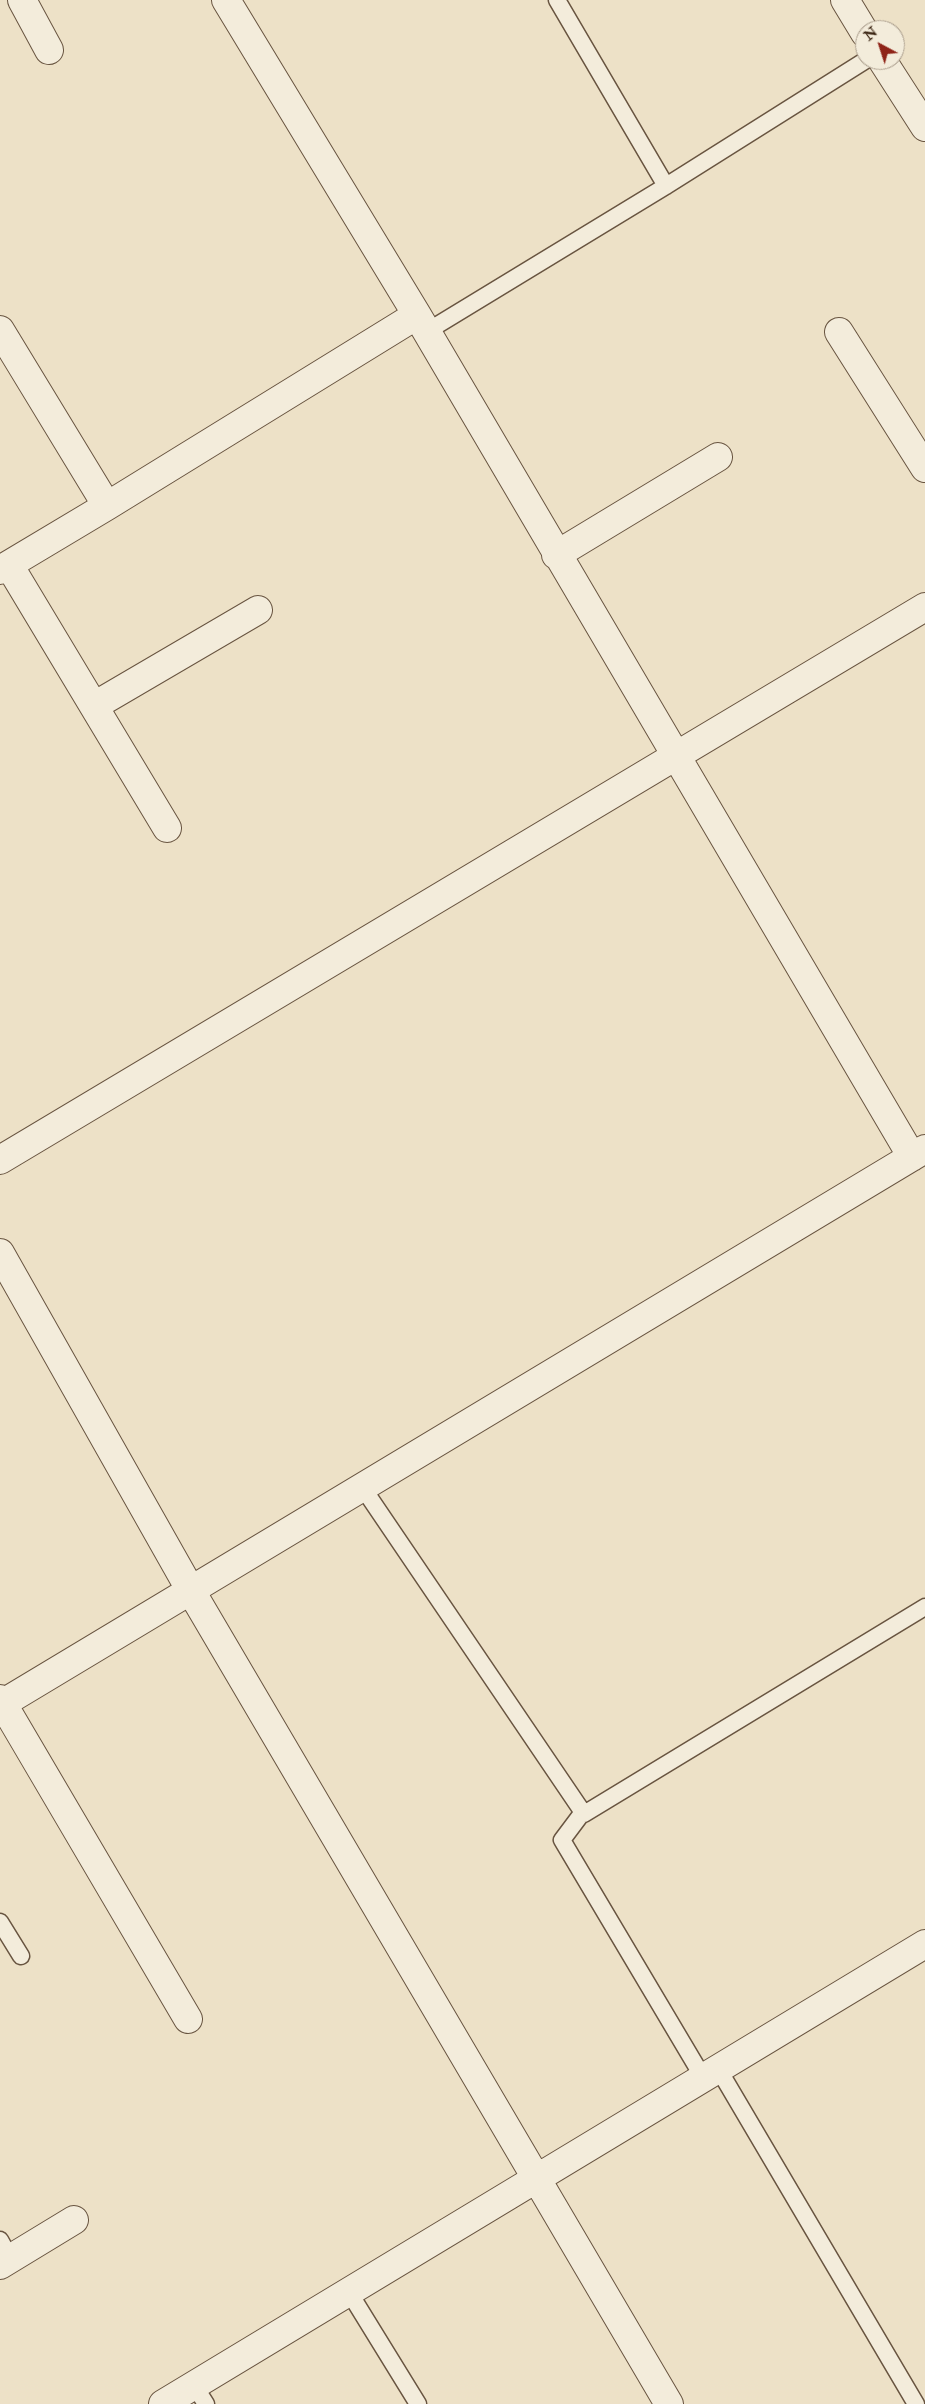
<!DOCTYPE html>
<html>
<head>
<meta charset="utf-8">
<style>
  body { margin:0 }
  #map { position:relative; width:925px; height:2404px; overflow:hidden; background:#ede1c7; font-family:"IM FELL Double Pica",serif }
  canvas { display:block }
  .north { position:absolute; left:855px; top:20px; width:50px; height:50px; box-sizing:border-box; background:#f3ecdb; border:1px solid #a99c8b; border-radius:50%; rotate:320deg; font-size:14px; font-weight:700; line-height:20px; text-align:center; color:#3b2513 }
  .north::after { content:''; display:block; margin:auto; width:18px; height:22px; background:#8f2418; clip-path:polygon(50% 0,100% 100%,50% 72%,0 100%) }
</style>
</head>
<body>
<div id="map">
<canvas width="925" height="2404"></canvas>
<div class="north">N</div>
</div>
<script>
const context = document.querySelector('canvas').getContext('2d');
context.lineJoin = 'round';
function poly(rows) {
  const path = new Path2D();
  for (const r of rows) {
    path.moveTo(r[0], r[1]);
    for (let i = 2; i < r.length; i += 2) path.lineTo(r[i], r[i + 1]);
  }
  return path;
}
function stroke(path, color, width, dash) {
  context.strokeStyle = color;
  context.lineWidth = width;
  context.lineCap = dash ? 'butt' : 'round';
  context.setLineDash(dash || []);
  context.stroke(path);
}
const service = poly([
  [557,0,666,186],
  [426,332,666,186,866,60],
  [363,1488,584,1814,925,1607],
  [583,1812,562,1840,704,2079],
  [0,1922,21,1956],
  [719,2070,916,2404],
  [0,2240,10,2258],
  [349,2292,418,2404],
  [194,2385,206,2404]
]);
const minor = poly([
  [22,0,49,50],
  [226,0,417,315,912,1157],
  [845,0,865,33],
  [882,60,925,127],
  [0,330,107,506],
  [839,332,925,468],
  [556,555,718,457],
  [9,565,167,828],
  [0,570,107,506,417,315],
  [94,706,258,610],
  [0,1160,925,607],
  [0,1253,191,1591,669,2404],
  [0,1699,188,2019],
  [0,1705,925,1149],
  [0,2265,74,2220],
  [163,2404,925,1944]
]);
stroke(service, '#685440', 19);
stroke(minor, '#685440', 30);
stroke(service, '#f3ecdb', 16);
stroke(minor, '#f3ecdb', 28);
</script>
</body>
</html>
